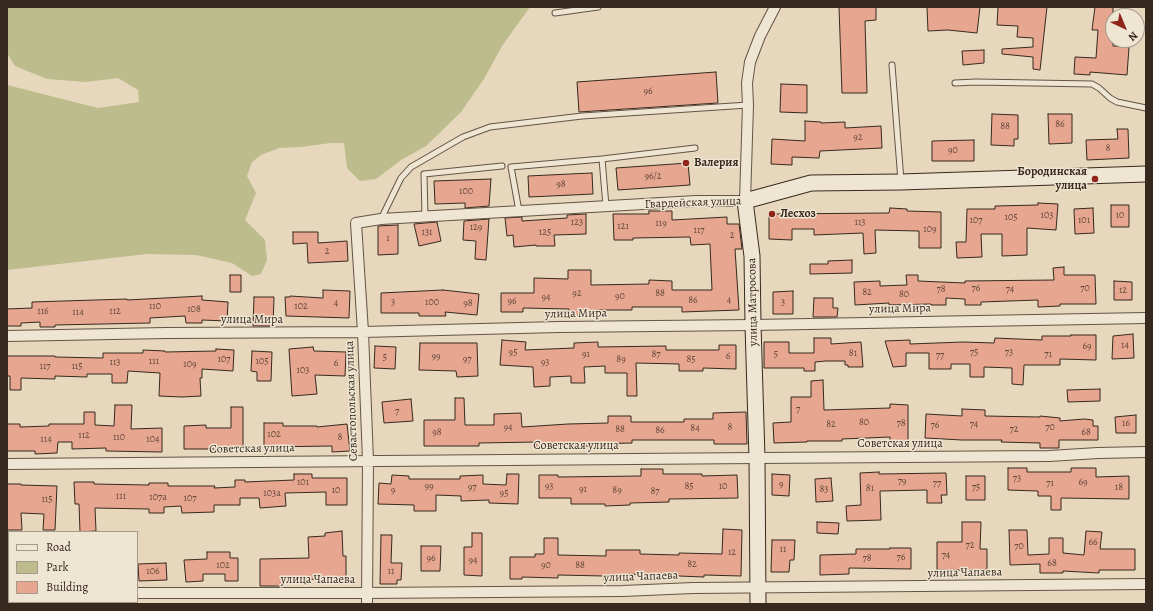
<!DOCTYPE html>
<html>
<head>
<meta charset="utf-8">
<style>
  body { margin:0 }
  #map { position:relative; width:1153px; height:611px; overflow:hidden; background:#e7d7bc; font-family:Alegreya,serif }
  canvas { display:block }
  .frame { position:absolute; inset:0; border:8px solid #37291e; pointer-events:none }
  .legend { position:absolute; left:8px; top:531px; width:130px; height:72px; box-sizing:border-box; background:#efe5d3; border:1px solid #a59a8b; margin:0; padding:5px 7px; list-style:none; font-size:12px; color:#37291e }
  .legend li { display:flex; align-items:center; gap:8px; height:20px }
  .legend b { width:20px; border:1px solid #a59a8b }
  .north { position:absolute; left:1105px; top:8px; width:40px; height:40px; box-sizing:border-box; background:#efe5d3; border:1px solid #a59a8b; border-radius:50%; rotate:136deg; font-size:11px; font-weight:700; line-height:16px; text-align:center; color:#37291e }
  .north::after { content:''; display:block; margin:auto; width:14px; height:18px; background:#8f2418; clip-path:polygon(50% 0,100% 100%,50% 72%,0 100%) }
</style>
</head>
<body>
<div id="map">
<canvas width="1153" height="611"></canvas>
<div class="frame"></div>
<ul class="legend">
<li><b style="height:5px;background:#efe5d3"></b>Road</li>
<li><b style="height:11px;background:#bcbc8c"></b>Park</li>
<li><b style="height:11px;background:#e6a690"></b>Building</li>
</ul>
<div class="north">N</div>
</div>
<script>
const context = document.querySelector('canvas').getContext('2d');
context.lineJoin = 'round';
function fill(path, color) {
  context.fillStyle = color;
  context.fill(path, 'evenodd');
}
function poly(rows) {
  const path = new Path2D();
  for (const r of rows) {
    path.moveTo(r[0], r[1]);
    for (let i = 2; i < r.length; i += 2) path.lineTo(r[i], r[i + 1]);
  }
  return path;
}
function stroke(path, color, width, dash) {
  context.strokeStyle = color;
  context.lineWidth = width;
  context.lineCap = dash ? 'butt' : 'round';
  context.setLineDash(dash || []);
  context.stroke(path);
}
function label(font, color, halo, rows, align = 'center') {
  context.font = font + ' Alegreya,serif';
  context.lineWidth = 3;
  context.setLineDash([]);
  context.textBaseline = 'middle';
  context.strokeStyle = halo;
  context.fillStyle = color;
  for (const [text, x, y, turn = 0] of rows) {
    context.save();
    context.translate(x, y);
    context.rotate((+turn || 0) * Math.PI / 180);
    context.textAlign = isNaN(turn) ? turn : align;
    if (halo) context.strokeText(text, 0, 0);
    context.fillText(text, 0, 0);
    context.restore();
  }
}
fill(poly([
  [7,7,530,7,502,46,484,79,461,112,426,146,401,160,376,179,360,181,347,168,344,143,331,143,301,147,279,148,261,155,252,162,247,176,256,193,245,220,265,240,267,260,261,274,252,276,232,263,196,255,147,254,7,270,7,85,98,108,139,102,138,90,118,78,86,82,47,79,15,66,7,53]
]), '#bcbc8c');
const building = poly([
  [839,7,876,7,876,20,865,21,867,93,842,93,839,7],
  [927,7,980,7,977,33,948,30,928,31,927,7],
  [998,7,1047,7,1040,70,1033,69,1033,57,1002,54,1002,49,1033,47,1033,38,1017,37,1018,26,997,25,998,7],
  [1095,7,1113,7,1113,46,1129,47,1127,75,1090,72,1090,75,1074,74,1075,57,1096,58,1098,30,1092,30,1095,7],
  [984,50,984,63,963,65,962,51,984,50],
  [716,72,718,103,579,112,577,82,716,72],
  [781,84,807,85,807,113,780,112,781,84],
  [992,114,1018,115,1018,139,1014,139,1014,146,991,145,992,114],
  [1048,114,1072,114,1072,143,1049,144,1048,114],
  [805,121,821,122,821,123,845,122,845,128,881,126,882,148,820,151,819,158,792,157,792,165,771,164,772,139,805,141,805,121],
  [1117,129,1128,129,1129,158,1087,160,1086,140,1118,139,1117,129],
  [974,140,974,161,932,161,932,141,974,140],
  [688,163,690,185,618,190,616,168,688,163],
  [592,173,593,194,529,197,528,176,592,173],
  [491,179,489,206,465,208,465,203,435,204,434,181,491,179],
  [1038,203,1058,204,1056,230,1027,228,1027,255,1002,256,1002,234,981,234,982,257,957,258,956,242,966,242,967,209,995,209,995,206,1038,205,1038,203],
  [1111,205,1129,205,1129,227,1111,227,1111,205],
  [890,208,907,209,907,211,941,212,941,248,919,248,919,231,875,230,876,253,864,254,863,233,814,235,814,229,792,229,792,240,769,239,769,214,889,213,890,208],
  [1093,208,1094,233,1075,234,1074,209,1093,208],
  [649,211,672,211,672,220,727,217,727,224,739,224,742,249,735,249,739,310,682,312,682,307,632,307,632,310,596,310,596,315,569,316,569,309,523,308,523,312,501,312,501,293,534,293,534,278,568,279,568,270,591,270,591,285,649,284,649,280,672,281,672,290,712,290,710,244,691,245,690,237,633,238,633,240,614,240,613,214,649,214,649,211],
  [586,214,586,234,554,235,555,246,536,246,536,245,514,247,513,235,507,236,505,218,522,217,522,221,567,218,567,215,586,214],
  [489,219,486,260,475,259,476,241,463,240,464,221,489,219],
  [437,222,441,241,419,246,414,224,437,222],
  [398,225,398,254,378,255,378,226,398,225],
  [293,232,318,232,318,243,347,241,348,261,308,263,307,243,293,244,293,232],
  [852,260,852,273,810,274,810,264,828,264,828,261,852,260],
  [1064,267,1064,275,1095,275,1096,304,1060,304,1060,306,1038,307,1038,300,981,302,981,305,965,305,965,299,946,298,946,305,931,305,931,304,889,305,889,303,855,305,854,282,880,281,880,286,907,285,906,275,918,275,918,281,965,283,965,281,1054,280,1053,268,1064,267],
  [230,275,241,275,241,292,230,292,230,275],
  [1114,281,1132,282,1132,300,1114,300,1114,281],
  [323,290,350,291,349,318,286,316,285,297,290,297,290,296,323,298,323,290],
  [443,290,479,294,477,315,445,312,446,316,419,316,419,313,381,313,381,293,443,290],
  [793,291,793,314,773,314,773,292,793,291],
  [202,296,202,300,228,302,227,321,202,320,202,323,186,323,185,316,150,318,150,323,55,325,55,327,40,327,40,322,21,323,21,326,7,326,7,309,32,308,32,302,127,299,127,300,202,296],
  [254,297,274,297,273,326,253,326,254,297],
  [814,298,833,298,833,308,838,308,837,317,813,317,814,298],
  [1133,334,1134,358,1112,359,1113,336,1133,334],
  [1071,335,1096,335,1096,360,1060,359,1060,365,1024,365,1023,385,1012,384,1012,368,984,367,984,377,970,377,970,364,951,364,951,369,929,369,929,353,906,353,906,366,893,367,885,341,910,340,910,344,963,342,994,343,995,338,1042,340,1042,336,1071,336,1071,335],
  [814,338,831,338,831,344,861,342,863,367,848,367,848,365,845,365,845,361,826,361,815,362,815,371,804,371,804,368,764,368,764,342,789,342,789,353,814,353,814,338],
  [502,340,526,342,525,350,574,348,574,343,598,342,598,347,666,346,666,350,719,350,719,345,736,345,736,369,703,368,703,371,679,371,679,364,636,363,637,396,627,396,627,373,605,373,605,366,584,367,585,383,571,383,571,376,550,377,550,386,534,387,533,367,500,365,502,340],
  [420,343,477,343,478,376,457,377,456,371,419,370,420,343],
  [375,346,396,347,395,369,374,368,375,346],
  [313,347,314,351,346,352,345,376,315,375,317,394,292,396,289,349,313,347],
  [216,349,234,350,233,371,202,369,202,378,200,378,201,396,182,397,159,396,160,373,128,371,127,383,112,383,112,374,87,374,87,377,55,376,55,379,21,378,21,390,10,390,10,376,7,376,7,356,55,356,55,357,103,358,103,353,143,353,143,350,165,351,165,352,216,351,216,349],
  [252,351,272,352,271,381,257,381,257,372,251,371,252,351],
  [823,380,824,410,890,408,890,404,908,405,908,443,890,443,890,437,842,439,842,441,807,441,807,442,774,443,773,423,791,422,791,397,811,397,811,381,823,380],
  [1100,389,1100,401,1068,402,1067,390,1100,389],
  [455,398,464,398,465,425,494,425,494,414,521,413,522,427,568,424,608,423,608,416,631,416,631,422,684,422,684,419,713,419,713,413,746,412,747,444,714,444,714,440,632,440,632,443,590,444,590,446,559,446,559,448,536,449,536,442,479,443,479,446,424,446,424,420,455,420,455,398],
  [411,399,413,421,384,423,382,402,411,399],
  [115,405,132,405,131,429,162,428,162,452,106,451,106,448,72,449,72,442,58,442,57,453,35,454,35,451,7,451,7,424,20,424,20,427,49,426,49,424,84,424,84,412,95,412,95,425,114,426,115,405],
  [231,407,243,407,243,449,184,449,184,426,206,425,206,428,231,428,231,407],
  [962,409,985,410,985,416,1040,417,1040,416,1060,418,1060,421,1084,419,1093,420,1093,426,1098,426,1098,440,1059,440,1059,448,1040,448,1040,443,1001,442,1002,440,962,440,925,438,926,414,962,416,962,409],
  [1136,415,1136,433,1116,433,1115,417,1136,415],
  [264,423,283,423,283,426,317,426,317,427,347,424,350,451,332,452,332,446,264,447,264,423],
  [1008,468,1027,468,1027,472,1071,472,1071,468,1096,468,1096,477,1129,476,1129,499,1061,498,1061,510,1051,510,1051,496,1038,496,1038,491,1008,490,1008,468],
  [641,469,663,469,663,474,702,474,702,476,737,475,738,498,669,499,669,502,630,503,630,505,605,506,605,504,571,504,571,498,539,498,539,475,558,475,558,477,641,476,641,469],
  [879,472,879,474,946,473,947,495,941,495,942,503,927,503,927,490,880,491,881,520,847,521,846,506,861,505,860,473,879,472],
  [294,474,312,474,312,478,347,478,347,505,326,505,326,492,285,493,286,506,260,508,259,498,240,498,240,505,214,505,214,512,182,513,181,506,164,507,164,513,149,513,149,509,95,508,96,531,80,532,79,504,75,504,74,482,94,482,94,484,149,485,149,483,168,483,168,486,215,486,214,488,235,487,235,480,245,480,245,482,294,480,294,474],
  [507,474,519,474,518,504,489,503,489,500,461,501,461,496,436,495,436,511,414,511,414,505,378,504,379,483,391,484,392,475,409,476,409,479,460,479,460,476,483,475,483,484,506,485,507,474],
  [772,474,790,475,789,496,772,495,772,474],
  [966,476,985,476,985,500,966,500,966,476],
  [831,478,833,501,816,502,815,479,831,478],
  [7,484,21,484,21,485,57,486,55,530,43,530,44,514,21,513,22,530,7,530,7,484],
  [817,522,839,523,838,534,817,533,817,522],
  [962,522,981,522,980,549,987,549,987,570,937,570,937,542,962,542,962,522],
  [723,529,742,530,741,576,704,575,704,577,628,574,628,580,604,580,604,576,558,575,558,578,522,577,522,579,510,579,510,557,535,557,535,554,544,554,544,538,558,538,558,555,606,556,606,550,640,550,640,554,679,555,679,553,722,554,723,529],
  [1009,530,1027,530,1028,555,1049,554,1049,538,1063,538,1063,553,1084,555,1086,531,1102,532,1100,549,1135,549,1135,570,1099,570,1099,573,1063,571,1063,573,1040,573,1040,564,1010,565,1009,530],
  [342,531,343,556,346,556,346,581,323,582,323,579,283,580,283,586,260,586,260,559,309,558,308,537,325,536,325,533,342,531],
  [472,533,482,533,482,576,464,575,464,547,472,547,472,533],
  [381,535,392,535,391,563,402,563,401,580,397,580,397,584,380,584,381,535],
  [772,540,795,540,794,560,790,560,789,572,771,572,772,540],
  [421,546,441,546,440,571,421,571,421,546],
  [890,548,911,548,911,569,849,568,849,574,820,575,820,555,856,554,856,549,890,549,890,548],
  [207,552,230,552,230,558,238,558,238,581,225,581,225,574,203,574,203,581,186,582,184,560,207,559,207,552],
  [166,563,167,580,139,581,138,564,166,563]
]);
fill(building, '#e6a690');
stroke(building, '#37291e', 1);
const lane = poly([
  [555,13,598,7],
  [892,65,901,181],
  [955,83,976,82,1092,84,1099,88,1110,98,1117,102,1146,108],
  [606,206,602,159,695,148],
  [519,211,511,167,602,159],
  [425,217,424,174,502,166],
  [381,219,401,178,411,167,463,137,490,127,582,116,748,105]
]);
const street = poly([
  [7,336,166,333,363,332,559,327,753,325,1146,318],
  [7,464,757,458,1049,456,1098,453,1146,452],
  [137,593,367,593,623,591,693,588,1146,584],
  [7,596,9,596],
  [367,604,368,461,363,332,356,223,381,219,696,201,745,201,748,105,747,83,750,62,760,36,775,7]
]);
const secondary = poly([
  [758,604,757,458,753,325,752,256,745,201,811,183,901,182,1146,174]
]);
stroke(lane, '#635446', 7);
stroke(street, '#635446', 12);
stroke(secondary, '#37291e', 17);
stroke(lane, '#efe5d3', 5);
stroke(street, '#efe5d3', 10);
stroke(secondary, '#efe5d3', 15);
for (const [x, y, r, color] of [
  [686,163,4,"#8f2418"],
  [1095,179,4,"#8f2418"],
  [772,214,4,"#8f2418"]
]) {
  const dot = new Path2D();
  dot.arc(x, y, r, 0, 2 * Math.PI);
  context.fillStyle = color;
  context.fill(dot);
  stroke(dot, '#efe5d3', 1.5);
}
label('10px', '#63483a', null, [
  ["96",648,92],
  ["86",1060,125],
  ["88",1005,127],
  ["92",858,138],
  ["8",1108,149],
  ["90",953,151],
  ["96/2",653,177],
  ["98",561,185],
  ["100",466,192],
  ["103",1047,216],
  ["10",1120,216],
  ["105",1011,218],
  ["107",976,221],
  ["101",1084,221],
  ["123",577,223],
  ["113",860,223],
  ["119",661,224],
  ["121",623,227],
  ["129",476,228],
  ["109",930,230],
  ["117",699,231],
  ["131",427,233],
  ["125",545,233],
  ["2",732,236],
  ["1",388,239],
  ["2",327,252],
  ["76",976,289],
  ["70",1085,289],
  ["78",941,290],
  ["74",1010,290],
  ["12",1123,291],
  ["82",867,293],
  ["92",577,294],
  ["88",660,294],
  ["80",904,295],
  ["90",620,297],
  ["94",546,298],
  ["86",693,301],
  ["4",729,301],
  ["96",512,302],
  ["3",393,303],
  ["100",432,303],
  ["3",783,303],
  ["4",336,304],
  ["98",468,304],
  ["110",155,307],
  ["102",301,307],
  ["108",194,310],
  ["116",43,312],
  ["112",115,312],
  ["114",78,313],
  ["14",1125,346],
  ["69",1087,347],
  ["95",513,353],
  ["75",974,353],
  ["73",1009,353],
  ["81",853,354],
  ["91",586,355],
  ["87",656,355],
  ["5",776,355],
  ["71",1048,355],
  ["77",940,356],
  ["99",436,357],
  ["6",728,357],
  ["5",385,358],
  ["107",224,360],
  ["97",467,360],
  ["89",621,360],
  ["85",691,360],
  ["111",154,362],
  ["105",262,362],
  ["113",115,363],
  ["93",545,363],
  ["6",336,364],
  ["109",190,365],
  ["117",45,367],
  ["115",77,367],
  ["103",303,371],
  ["7",798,410],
  ["7",397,412],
  ["80",864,423],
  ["78",901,424],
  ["16",1126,424],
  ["82",831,425],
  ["74",974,425],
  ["76",935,426],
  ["94",508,428],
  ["8",730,428],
  ["70",1050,428],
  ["84",695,429],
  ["88",620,430],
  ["72",1014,430],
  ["86",660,431],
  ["98",437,433],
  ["68",1086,433],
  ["102",274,435],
  ["112",84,436],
  ["110",119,438],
  ["8",340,438],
  ["114",46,440],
  ["104",153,440],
  ["73",1017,479],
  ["79",902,482],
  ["101",303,483],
  ["69",1083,483],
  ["77",937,484],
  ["71",1050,484],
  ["9",781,485],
  ["99",429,487],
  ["93",549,487],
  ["85",689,487],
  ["10",723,487],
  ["97",472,488],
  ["75",976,488],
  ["18",1119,488],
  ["81",870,489],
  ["91",583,490],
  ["83",824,490],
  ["10",336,491],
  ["9",393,491],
  ["89",617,491],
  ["87",655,492],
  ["103а",272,494],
  ["95",504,494],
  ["111",121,497],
  ["107а",158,498],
  ["107",190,499],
  ["115",47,500],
  ["66",1093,543],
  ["72",970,546],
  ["70",1019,547],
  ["11",783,550],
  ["12",732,553],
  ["74",946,556],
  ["76",901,558],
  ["96",431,559],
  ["78",867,559],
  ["94",473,561],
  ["68",1052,564],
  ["82",692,565],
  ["102",223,566],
  ["90",546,566],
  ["88",580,566],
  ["106",153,572],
  ["11",391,572]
]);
label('bold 12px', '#37291e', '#efe5d3', [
  ["Валерия",694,163],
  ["Бородинская",1087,172,"right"],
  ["улица",1087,186,"right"],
  ["Лесхоз",780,214]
], 'left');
label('12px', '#37291e', '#efe5d3', [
  ["Гвардейская улица",693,203,-2],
  ["улица Матросова",753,302,-91],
  ["улица Мира",900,309,-1],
  ["улица Мира",576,314,-1],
  ["улица Мира",252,320],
  ["Севастопольская улица",352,401,-92],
  ["Советская улица",900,444],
  ["Советская улица",576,446],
  ["Советская улица",252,449,-1],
  ["улица Чапаева",965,573,-1],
  ["улица Чапаева",641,577,-2],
  ["улица Чапаева",318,580]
]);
</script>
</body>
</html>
